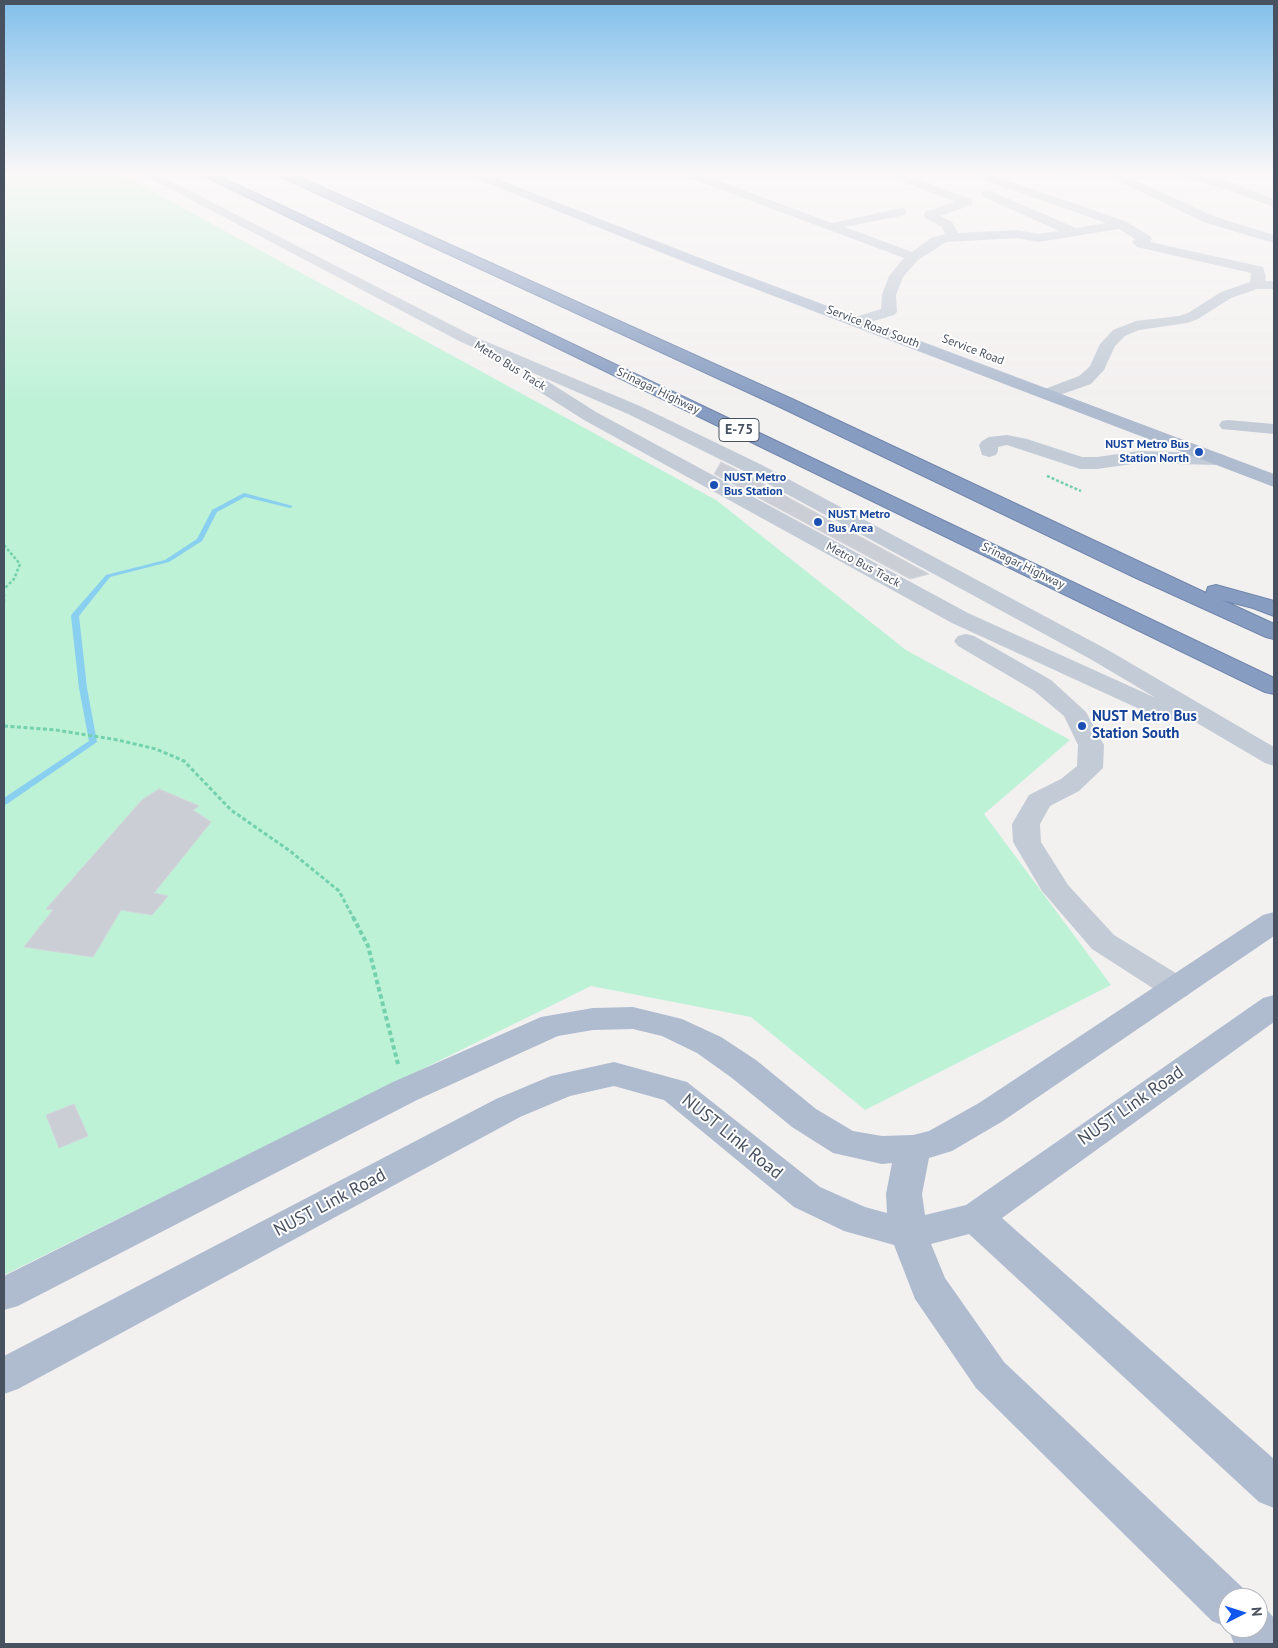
<!DOCTYPE html>
<html>
<head>
<meta charset="utf-8">
<style>
  body { margin:0 }
  #map { position:relative; width:1278px; height:1648px; overflow:hidden; background:#f3f0f0; font-family:"PT Sans",sans-serif }
  canvas { display:block }
  .frame { position:absolute; inset:0; border:5px solid #47515f; pointer-events:none }
  .north { position:absolute; left:1218px; top:1588px; width:50px; height:50px; box-sizing:border-box; background:#fff; border:1px solid #b5b9bf; border-radius:50%; rotate:85deg; font-size:14px; font-weight:700; line-height:20px; text-align:center; color:#47515f }
  .north::after { content:''; display:block; margin:auto; width:18px; height:22px; background:#1159ec; clip-path:polygon(50% 0,100% 100%,50% 72%,0 100%) }
</style>
</head>
<body>
<div id="map">
<canvas width="1278" height="1648"></canvas>
<div class="frame"></div>
<div class="north">N</div>
</div>
<script>
const context = document.querySelector('canvas').getContext('2d');
context.lineJoin = 'round';
function fill(path, color) {
  context.fillStyle = color;
  context.fill(path, 'evenodd');
}
function poly(rows) {
  const path = new Path2D();
  for (const r of rows) {
    path.moveTo(r[0], r[1]);
    for (let i = 2; i < r.length; i += 2) path.lineTo(r[i], r[i + 1]);
  }
  return path;
}
function stroke(path, color, width, dash) {
  context.strokeStyle = color;
  context.lineWidth = width;
  context.lineCap = dash ? 'butt' : 'round';
  context.setLineDash(dash || []);
  context.stroke(path);
}
function label(font, color, halo, rows, align = 'center') {
  context.font = font + ' "PT Sans",sans-serif';
  context.lineWidth = 4;
  context.setLineDash([]);
  context.textBaseline = 'middle';
  context.strokeStyle = halo;
  context.fillStyle = color;
  for (const [text, x, y, turn = 0] of rows) {
    context.save();
    context.translate(x, y);
    context.rotate((+turn || 0) * Math.PI / 180);
    context.textAlign = isNaN(turn) ? turn : align;
    if (halo) context.strokeText(text, 0, 0);
    context.fillText(text, 0, 0);
    context.restore();
  }
}
fill(poly([
  [4,173,119,173,716,500,906,650,1070,740,984,814,1111,985,865,1110,751,1017,591,986,4,1275]
]), '#bdf2d7');
fill(poly([
  [244,493,293,506,290,508,245,497,217,512,202,541,169,562,110,577,79,616,87,688,97,742,7,804,4,805,4,798,89,741,79,688,71,616,72,614,106,575,165,560,197,539,212,510,244,493]
]), '#88cff0');
const building = poly([
  [721,462,747,475,929,574,910,579,714,474,721,462],
  [159,789,199,806,193,810,211,822,154,893,168,896,152,915,121,910,93,957,24,947,53,910,46,909,142,800,159,789],
  [74,1104,88,1136,59,1148,46,1115,74,1104]
]);
fill(building, '#ccced6');
stroke(building, '#d4d5dc', 1);
const highway = poly([
  [198,173,213,173,1274,678,1274,694,1265,692,198,173],
  [275,173,291,173,792,399,1206,593,1208,587,1216,585,1274,601,1274,616,1253,608,1222,600,1274,624,1274,639,1266,637,1134,577,780,407,277,175,275,173]
]);
stroke(highway, '#7187ad', 2);
stroke(poly([
  [1047,476,1081,491],
  [4,545,20,564,14,579,4,589],
  [4,594,4,602]
]), '#73d1ad', 2.5, [3, 2]);
stroke(poly([
  [4,726,56,730,118,740,156,749,184,761,231,810,290,851,339,891,354,919]
]), '#73d1ad', 3, [4, 2.5]);
stroke(poly([
  [353,917,368,946,398,1064]
]), '#73d1ad', 4, [4.5, 3]);
fill(poly([
  [140,173,155,173,473,336,640,406,762,465,1108,650,1274,747,1274,766,1265,763,1180,713,1177,718,1168,720,1159,718,952,623,584,420,532,387,530,383,532,379,538,378,544,379,596,412,968,613,1156,698,1092,660,748,473,628,414,461,342,140,173],
  [680,173,697,173,832,223,901,208,905,209,907,212,905,215,845,227,912,252,931,238,945,234,942,227,925,218,924,215,925,212,955,202,894,178,892,176,896,173,902,174,971,199,973,202,971,205,940,216,952,222,958,233,1017,230,1038,234,1059,231,984,197,982,194,984,191,988,190,1076,228,1106,223,970,175,968,173,985,173,1125,221,1150,236,1152,239,1150,242,1263,267,1266,277,1265,281,1274,281,1274,289,1257,289,1231,298,1198,319,1187,323,1139,330,1125,336,1115,346,1104,370,1091,384,1048,399,1042,398,1039,394,1042,390,1079,376,1086,370,1090,366,1100,344,1113,330,1136,321,1179,316,1188,313,1221,292,1250,282,1251,273,1137,247,1132,242,1135,239,1119,229,1038,242,1017,238,946,242,918,260,903,277,896,295,897,312,894,315,857,326,852,324,849,321,852,318,881,309,882,295,889,276,904,258,682,175,680,173],
  [1048,173,1084,173,1078,177,1054,177,1048,173],
  [1102,173,1118,173,1216,217,1274,235,1274,243,1206,223,1102,173],
  [1173,173,1193,173,1233,183,1274,199,1274,207,1225,189,1175,175,1173,173],
  [1228,420,1274,424,1274,434,1222,429,1219,425,1222,421,1228,420],
  [1007,435,1027,439,1082,457,1097,457,1139,451,1217,453,1224,455,1226,459,1224,463,1217,465,1139,463,1097,469,1080,469,1007,445,998,447,998,451,996,455,989,457,982,455,979,445,982,441,989,437,1007,435],
  [966,634,974,636,1051,680,1086,712,1104,745,1103,768,1079,791,1050,806,1040,824,1041,842,1068,885,1114,935,1187,980,1192,988,1187,996,1176,999,1165,996,1092,949,1042,891,1013,842,1012,824,1029,795,1061,779,1077,766,1078,745,1064,716,1033,690,958,646,954,641,958,636,966,634]
]), '#c3cbd6');
fill(poly([
  [465,173,482,173,700,258,1274,474,1274,487,690,264,467,175,465,173],
  [1274,912,1274,936,1003,1121,952,1151,929,1158,922,1194,925,1215,966,1205,1263,998,1274,995,1274,1022,1002,1218,1274,1459,1274,1508,1259,1502,969,1234,931,1244,945,1278,1004,1362,1244,1589,1248,1598,1228,1598,1228,1628,1258,1628,1258,1607,1268,1611,1274,1618,1274,1644,1234,1644,1228,1628,1212,1621,976,1388,915,1299,894,1245,844,1231,794,1207,664,1100,614,1086,570,1096,520,1117,18,1389,4,1394,4,1356,496,1099,551,1076,614,1062,687,1082,820,1187,865,1207,887,1213,886,1194,892,1163,882,1164,833,1153,792,1127,732,1078,697,1053,662,1036,633,1029,593,1030,558,1036,417,1100,18,1306,4,1310,4,1276,393,1082,541,1017,593,1008,633,1007,682,1019,721,1037,756,1060,816,1109,853,1131,882,1136,913,1135,929,1131,979,1103,1263,915,1274,912]
]), '#afbcd0');
fill(highway, '#869cc1');
const sky = context.createLinearGradient(0, 0, 0, 404);
sky.addColorStop(0, '#81bfeb');
sky.addColorStop(0.43, '#faf8f8');
sky.addColorStop(1, '#faf8f800');
context.fillStyle = sky;
context.fillRect(0, 0, 1278, 404);
for (const [x, y, r, color] of [
  [1199,452,5,"#1a4fb4"],
  [714,485,5,"#1a4fb4"],
  [818,522,5,"#1a4fb4"],
  [1082,726,5,"#1a4fb4"]
]) {
  const dot = new Path2D();
  dot.arc(x, y, r, 0, 2 * Math.PI);
  context.fillStyle = color;
  context.fill(dot);
  stroke(dot, '#fff', 2);
}
label('12px', '#47515f', '#fff', [
  ["Service Road South",873,327,21],
  ["Service Road",973,350,21],
  ["Metro Bus Track",510,366,32],
  ["Srinagar Highway",658,391,26],
  ["Metro Bus Track",863,565,28],
  ["Srinagar Highway",1023,566,26]
]);
label('bold 12px', '#164399', '#fff', [
  ["NUST Metro Bus",1189,445,"right"],
  ["Station North",1189,459,"right"],
  ["NUST Metro",724,478],
  ["Bus Station",724,492],
  ["NUST Metro",828,515],
  ["Bus Area",828,529]
], 'left');
for (const [x, y, w] of [
  [739,430,40]
]) {
  const box = new Path2D();
  box.roundRect(x - w / 2, y - 11.5, w, 23, 4);
  context.fillStyle = '#fff';
  context.fill(box);
  stroke(box, '#47515f', 1);
}
label('bold 14px', '#47515f', null, [
  ["E-75",739,430]
]);
label('bold 15px', '#164399', '#fff', [
  ["NUST Metro Bus",1092,717],
  ["Station South",1092,734]
], 'left');
label('18px', '#47515f', '#fff', [
  ["NUST Link Road",1131,1106,-35],
  ["NUST Link Road",732,1137,39],
  ["NUST Link Road",330,1203,-28]
]);
</script>
</body>
</html>
